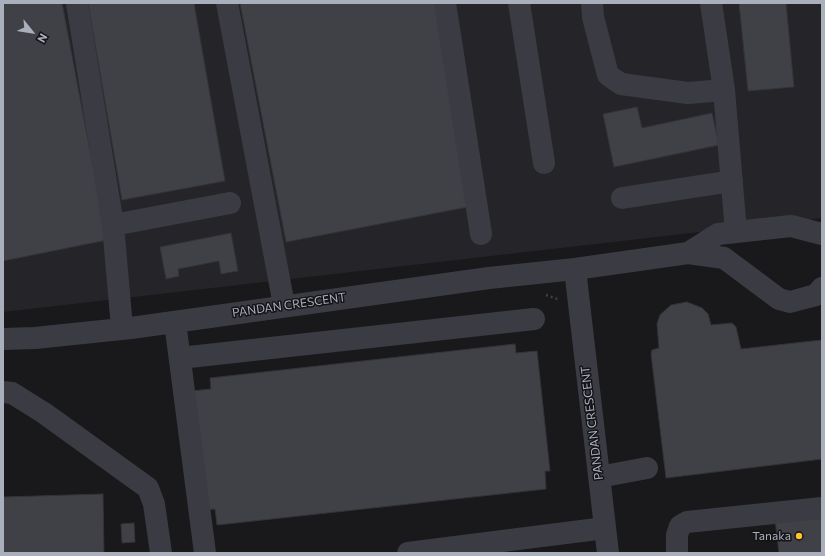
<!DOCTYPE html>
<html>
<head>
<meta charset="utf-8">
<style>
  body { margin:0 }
  #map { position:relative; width:825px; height:556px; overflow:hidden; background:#19191b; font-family:Commissioner,sans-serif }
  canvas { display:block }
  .frame { position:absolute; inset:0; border:4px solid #aaafbc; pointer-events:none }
  .north { position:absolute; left:12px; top:12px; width:40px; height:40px; -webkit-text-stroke:3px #141417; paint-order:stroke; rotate:120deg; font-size:11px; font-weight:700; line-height:16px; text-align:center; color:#aaafbc }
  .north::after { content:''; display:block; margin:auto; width:14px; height:18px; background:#aaafbc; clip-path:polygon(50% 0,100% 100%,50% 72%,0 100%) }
</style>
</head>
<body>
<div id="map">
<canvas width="825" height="556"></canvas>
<div class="frame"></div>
<div class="north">N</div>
</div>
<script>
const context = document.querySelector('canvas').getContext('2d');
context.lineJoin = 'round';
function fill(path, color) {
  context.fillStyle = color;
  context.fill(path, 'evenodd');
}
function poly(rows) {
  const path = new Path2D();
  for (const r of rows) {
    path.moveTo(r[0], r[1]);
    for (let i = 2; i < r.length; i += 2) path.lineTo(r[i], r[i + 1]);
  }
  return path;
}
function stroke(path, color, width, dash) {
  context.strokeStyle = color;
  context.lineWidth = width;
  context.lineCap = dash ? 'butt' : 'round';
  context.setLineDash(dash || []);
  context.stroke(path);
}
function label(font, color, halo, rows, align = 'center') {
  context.font = font + ' Commissioner,sans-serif';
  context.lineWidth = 3;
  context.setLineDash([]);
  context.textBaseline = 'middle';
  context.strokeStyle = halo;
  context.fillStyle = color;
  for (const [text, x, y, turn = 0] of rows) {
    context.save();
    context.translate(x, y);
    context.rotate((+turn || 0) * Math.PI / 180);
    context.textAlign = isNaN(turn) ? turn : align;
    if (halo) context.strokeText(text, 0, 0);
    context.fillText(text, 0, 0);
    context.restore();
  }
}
fill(poly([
  [3,3,822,3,822,218,3,312]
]), '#252529');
const building = poly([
  [3,3,62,3,107,240,3,261,3,3],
  [88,3,194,3,225,181,122,200,88,3],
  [240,3,435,3,473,206,286,242,240,3],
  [739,3,786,3,794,87,748,91,739,3],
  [637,107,642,128,712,113,719,145,614,167,603,114,637,107],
  [231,233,238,271,221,274,219,261,178,269,179,276,166,279,160,247,231,233],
  [687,302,702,308,708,314,711,325,732,323,736,327,741,349,822,340,822,459,666,478,651,354,652,350,659,348,657,324,660,315,671,305,687,302],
  [515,344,516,353,537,351,550,471,545,471,546,489,217,525,215,509,203,510,191,391,211,389,210,378,515,344],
  [103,494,104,553,3,553,3,497,103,494],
  [822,514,822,553,779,553,775,519,822,514],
  [134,523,135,542,122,543,121,524,134,523]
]);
fill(building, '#404146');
stroke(building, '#333338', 1);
stroke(poly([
  [546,295,560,300]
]), '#3f4148', 2.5, [2, 3]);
stroke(poly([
  [77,3,113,225,122,328],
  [227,3,284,305],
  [445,3,481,234],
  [519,3,544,163],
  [592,3,593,17,608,75,621,84,688,93,724,90],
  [711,3,724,90,736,232],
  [622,198,732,181],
  [113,225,230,203],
  [688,253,718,234,736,232,791,226,822,234],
  [575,269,608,553],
  [175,322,205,553],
  [3,339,35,338,131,328,489,278,575,269,688,253,724,258,779,299,790,302,801,299,816,295,822,288],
  [180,358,534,319],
  [3,392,12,393,44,413,148,488,154,504,161,553],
  [599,477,647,468],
  [408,553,605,528],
  [677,553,677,535,680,526,687,522,822,508]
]), '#3b3c43', 22);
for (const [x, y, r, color] of [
  [799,536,4,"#ffc22d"]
]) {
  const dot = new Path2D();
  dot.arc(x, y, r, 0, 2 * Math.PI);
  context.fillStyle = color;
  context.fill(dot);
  stroke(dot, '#141417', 1.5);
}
label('12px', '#aaafbc', '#141417', [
  ["PANDAN CRESCENT",289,305,-8],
  ["PANDAN CRESCENT",592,423,-97]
]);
label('12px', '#aaafbc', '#141417', [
  ["Tanaka",791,536]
], 'right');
</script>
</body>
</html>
